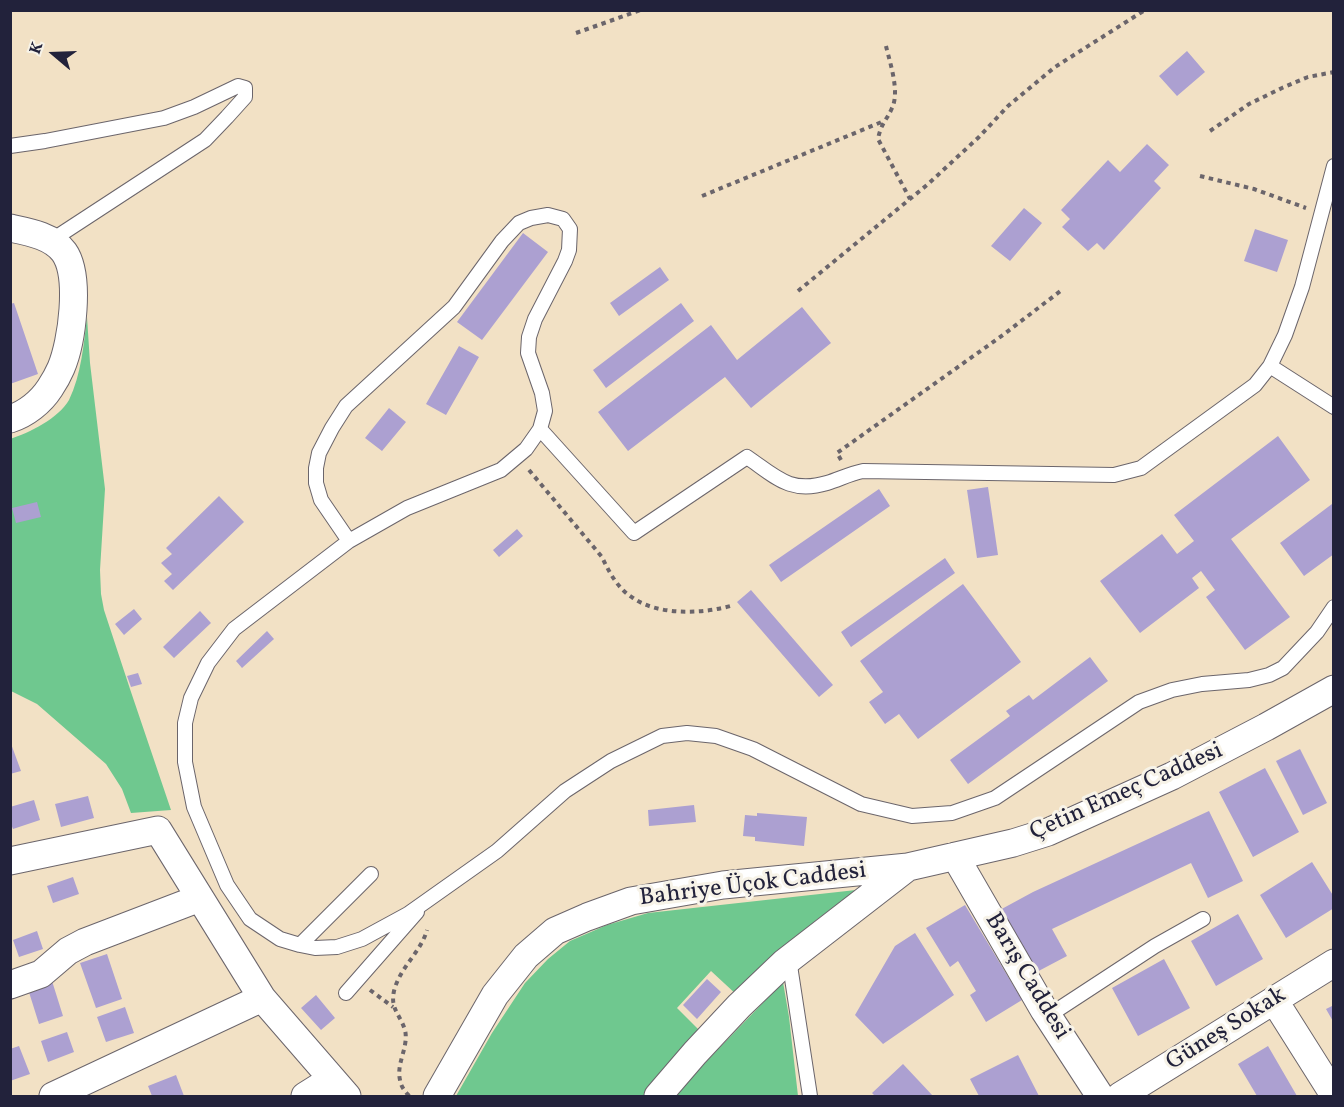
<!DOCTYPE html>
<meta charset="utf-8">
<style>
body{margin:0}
#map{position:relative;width:1344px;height:1107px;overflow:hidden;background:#f2e1c5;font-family:Vollkorn,serif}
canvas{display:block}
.frame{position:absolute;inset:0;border:12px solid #22223b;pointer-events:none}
.north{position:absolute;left:24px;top:24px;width:60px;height:60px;-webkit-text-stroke:4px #f7f3e8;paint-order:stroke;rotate:289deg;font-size:16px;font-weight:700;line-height:24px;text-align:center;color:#22223b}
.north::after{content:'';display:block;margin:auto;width:21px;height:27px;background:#22223b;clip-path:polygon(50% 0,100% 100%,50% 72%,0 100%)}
</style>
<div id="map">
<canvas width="1344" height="1107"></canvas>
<div class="frame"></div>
<div class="north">K</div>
</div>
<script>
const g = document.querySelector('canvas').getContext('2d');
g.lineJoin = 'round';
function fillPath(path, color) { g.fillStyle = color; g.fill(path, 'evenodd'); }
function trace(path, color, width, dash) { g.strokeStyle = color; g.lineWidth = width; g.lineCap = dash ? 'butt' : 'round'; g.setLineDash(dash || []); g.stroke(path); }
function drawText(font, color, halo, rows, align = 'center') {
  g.font = font + ' Vollkorn,serif'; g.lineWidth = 6; g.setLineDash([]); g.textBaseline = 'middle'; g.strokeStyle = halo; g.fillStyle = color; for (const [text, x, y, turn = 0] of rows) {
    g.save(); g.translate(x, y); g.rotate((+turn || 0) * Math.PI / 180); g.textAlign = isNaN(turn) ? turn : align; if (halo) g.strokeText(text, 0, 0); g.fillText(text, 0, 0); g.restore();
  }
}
const green = new Path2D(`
 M87,317l3,46 15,126 -5,81 1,24 3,16 26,79 41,121 -40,3 -9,-24 -16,-25 -69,-60 -26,-13 -1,-252c19,-6 49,-21 59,-39 12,-24 15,-57 18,-83z
 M856,890l-41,31 -77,75 -27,-25 -34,37 23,23 -53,65h-191l36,-63 33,-50 23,-24 22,-18 37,-16 41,-12z
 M783,982l6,35 9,79h-125z`);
const building = new Path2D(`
 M1187,51l18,21 -28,24 -18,-20z
 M1147,144l22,21 -15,16 7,7 -57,62 -7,-7 -9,8 -26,-24 8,-8 -9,-9 47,-50 12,12z
 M1024,208l18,15 -32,38 -19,-15z
 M1255,229l33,11 -11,32 -33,-11z
 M523,233l25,19 -66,88 -25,-18z
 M660,267l9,13 -50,36 -9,-13z
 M14,303l24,71 -28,10v-80z
 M681,303l13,18 -88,67 -13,-18z
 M802,307l29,36 -80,65 -26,-31 -97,74 -30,-39 113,-87 26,35z
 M459,346l20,11 -33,58 -20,-11z
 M389,408l17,14 -24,29 -17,-13z
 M1278,436l32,44 -79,59 59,78 -45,33 -39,-53 9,-7 -14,-19 -9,7 7,10 -59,45 -40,-52 62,-47 15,20 17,-13 -20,-26z
 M988,487l10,68 -21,3 -10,-68z
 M879,489l11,17 -109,76 -12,-17z
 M219,496l25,26 -71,68 -9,-9 8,-7 -11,-11 11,-9 -6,-6z
 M37,502l4,15 -25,6 -4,-15z
 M1332,504l2,2v48l-30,22 -24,-33z
 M517,529l6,7 -24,21 -6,-7z
 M945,558l10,15 -104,74 -10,-15z
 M963,584l58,78 -103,77 -19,-25 -14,10 -16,-22 14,-10 -23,-31z
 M751,590l82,95 -14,12 -82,-95z
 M134,609l8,10 -18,16 -9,-11z
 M200,611l11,12 -37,35 -11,-11z
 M267,631l7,8 -32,29 -6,-7z
 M1090,657l18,24 -140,103 -18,-24 60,-44 -4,-5 23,-16 4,5z
 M138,673l4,11 -11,3 -4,-11z
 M10,741l11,30 -11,3z
 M1300,749l27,54 -24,12 -27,-54z
 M1265,768l34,64 -46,25 -34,-65z
 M88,796l6,22 -33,9 -6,-23z
 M34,800l6,20 -27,9 -3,-7v-15z
 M694,805l2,17 -47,4 -1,-16z
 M1209,811l34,70 -35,17 -17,-35 -139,66 15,27 -36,19 -33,-64 35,-19z
 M757,813l50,4 -3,29 -49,-5v-4l-12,-1 2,-21 12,1z
 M1312,862l22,35v11l-48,30 -26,-43z
 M73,877l6,17 -26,9 -6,-17z
 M965,905l57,95 -36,22 -16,-27 6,-4 -18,-30 -8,6 -24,-39z
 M1238,914l25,45 -47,27 -25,-45z
 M37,931l6,18 -24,8 -6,-17z
 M915,933l39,62 -71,49 -28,-29 40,-69z
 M107,954l15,45 -26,9 -16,-45z
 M1164,959l26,49 -52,28 -26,-48z
 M707,979l14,13 -24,27 -14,-14z
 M52,981l11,35 -24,8 -11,-35z
 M316,995l19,23 -14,12 -20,-22z
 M1334,1005v18l-8,-14z
 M125,1007l9,26 -28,9 -9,-25z
 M67,1032l7,20 -26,10 -7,-21z
 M19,1046l11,28 -20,7v-32z
 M1268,1046l29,50h-40l-19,-32z
 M1018,1055l21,41h-60l-9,-17z
 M903,1064l30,32h-58l-3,-3z
 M176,1075l8,21h-32l-4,-10z`);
const path = new Path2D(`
 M576,33l65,-23
 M886,46c4,17 14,46 6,62 -5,12 -11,15 -14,31l32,60
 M1210,131l39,-27 33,-16 26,-11 26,-5
 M1200,176l54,13 52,19
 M702,196l182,-75
 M798,291l129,-106 52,-48 29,-31 47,-39 90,-57
 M841,460l-4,-7 166,-118 60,-46
 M529,470l73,87c7,15 16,32 31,41 26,18 71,16 101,7
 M370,990l23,17
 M409,1096c-4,-5 -8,-9 -9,-16 -4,-17 9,-33 5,-50 -5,-16 -15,-21 -11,-39 6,-24 27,-39 33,-61`);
const lane = new Path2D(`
 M10,146l35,-5 119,-23 30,-11 44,-21 7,2v9l-18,20 -22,23 -153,100
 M1270,366l64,41
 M540,429l94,104 113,-76c29,20 43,37 80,26 13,-4 22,-9 36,-12l251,4 27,-7 114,-83 15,-19 15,-31 17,-48 32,-121
 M349,541l-28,-41 -5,-17v-15l3,-15 13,-25 14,-22 108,-99 48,-66 17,-18 12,-5 17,-3 15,4 7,10 -1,21 -4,11 -30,58 -6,18 -1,16 14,40 3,18 -5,18 -14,20 -25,21 -94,38 -58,33 -115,88 -26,34 -17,35 -6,25v39l9,45 33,78 23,34 30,20 20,6 15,3 22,-1 25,-8 46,-25 89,-63 68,-60 46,-30 51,-25 25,-3 29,3 37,13 108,55 51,12 40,-3 43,-15 144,-96 33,-12 30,-6 47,-4 20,-5 14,-7 34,-36 17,-25
 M300,945l71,-71
 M789,959l21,137
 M346,993l71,-81
 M1048,1016l107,-70 48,-27`);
const street = new Path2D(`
 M10,228c19,4 42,8 54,24 17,24 8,90 -3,116 -3,7 -7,14 -11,20 -9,14 -24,26 -40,31
 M955,856l89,154 56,86
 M10,861l148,-31 104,168 85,98
 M10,985l31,-11 27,-23 17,-9 115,-44
 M1274,1000l60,95
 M53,1096l209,-98
 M305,1096l27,-17
 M437,1096l58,-101 31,-39 29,-25 32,-14 44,-16 92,-16 185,-18 105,-24 35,-11 124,-56 94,-49 68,-38
 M658,1096l37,-43 44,-47 45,-43 124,-96
 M1120,1096l214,-133`);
const streetNames = [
 ["Çetin Emeç Caddesi",1127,793,-24],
 ["Bahriye Üçok Caddesi",753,886,-7],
 ["Barış Caddesi",1026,977,59],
 ["Güneş Sokak",1227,1030,-32]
];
fillPath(green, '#6fc88f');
fillPath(building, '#aca0d1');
trace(lane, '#6b656b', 16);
trace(street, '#6b656b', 29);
trace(path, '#6b656b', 4, [4.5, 4.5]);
trace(lane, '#fff', 14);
trace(street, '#fff', 27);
drawText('24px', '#22223b', '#f7f3e8', streetNames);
</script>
